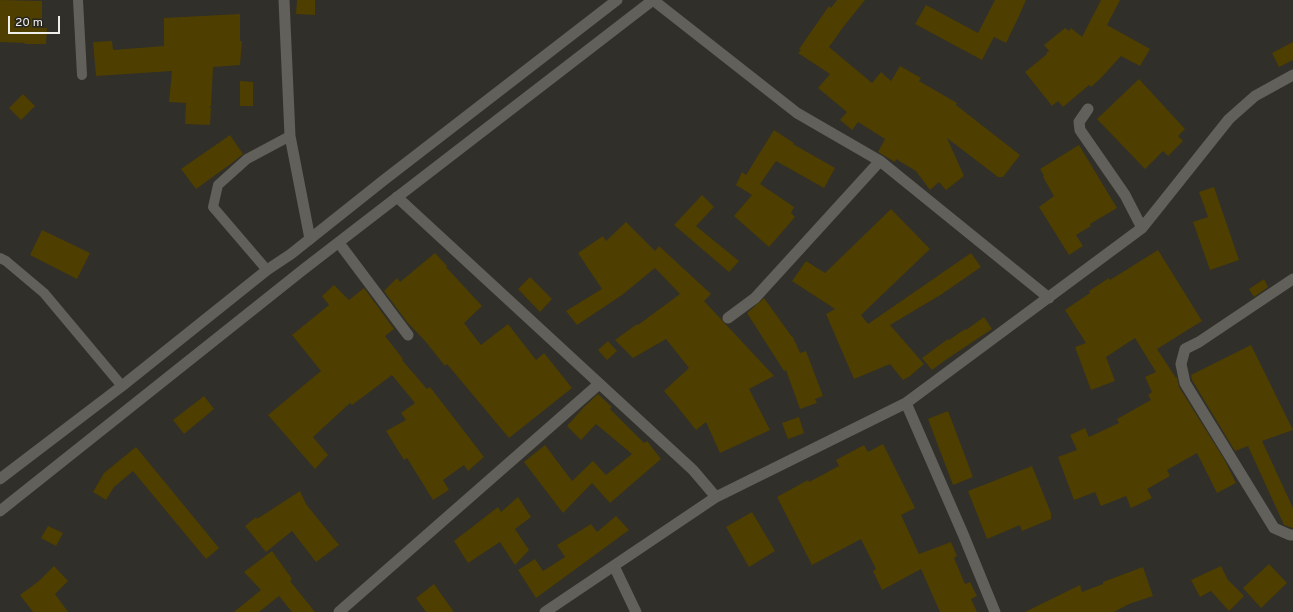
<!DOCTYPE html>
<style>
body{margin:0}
#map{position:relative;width:1293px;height:612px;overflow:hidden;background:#302f29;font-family:Overpass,sans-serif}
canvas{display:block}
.scale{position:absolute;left:8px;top:16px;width:52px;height:18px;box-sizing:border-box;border:2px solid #efeeeb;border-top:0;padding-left:5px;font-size:12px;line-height:14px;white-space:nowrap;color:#efeeeb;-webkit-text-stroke:3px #26251f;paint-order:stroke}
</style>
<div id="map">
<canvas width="1293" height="612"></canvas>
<div class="scale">20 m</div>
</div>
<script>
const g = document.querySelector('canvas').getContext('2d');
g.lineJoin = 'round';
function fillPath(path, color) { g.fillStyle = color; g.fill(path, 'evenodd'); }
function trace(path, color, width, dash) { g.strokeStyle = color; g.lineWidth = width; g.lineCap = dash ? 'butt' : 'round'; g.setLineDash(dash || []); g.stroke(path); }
const building = new Path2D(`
 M0,0l42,1v27h5l-1,16h-21v-1l-25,-1z
 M297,0h18v15l-19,-1z
 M837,0h28l-21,26 -15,21 43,36 9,-11 10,9 9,-15 21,12 -2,3 38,22 -1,2 64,50 -17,22h-5l-51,-39 17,38 -18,14 -7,-8 -9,8 -14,-19 -20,-12 -1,3 -17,-10 7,-13 -27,-17 -6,8 -12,-10 7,-8 -29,-24 12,-14 -32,-21 3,-3 -2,-1 30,-43 2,2z
 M995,0h31l-7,16 -13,27 -12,-6 -12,23 -67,-36 11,-19 52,28z
 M1101,0h19l-13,25 43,24 -10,17 -19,-10 -21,23 -9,8 -2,-2 -26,22 -5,-6 -6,5 -27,-34 22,-18 -1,-1 3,-2 -5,-6 21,-17 4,3 2,-3 11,9z
 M240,14v27h2l-2,24 -27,2 -2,39h-2l2,2 -1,17 -25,-1 1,-21 -17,-1 3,-31 -76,5 -3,-34 19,-1 1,9 51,-4v-28z
 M1293,42v18l-14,7 -7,-14z
 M1139,79l46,50 -7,7 5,5 -15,15 -5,-5 -18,18 -48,-50z
 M240,81l13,1v24h-13z
 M23,94l12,12 -14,14 -12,-12z
 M774,130l20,13 -1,1 42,24 -11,20 -48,-27 -16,23 34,23 -3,6 4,4 -26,30 -35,-31 18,-21 -16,-10 6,-13 4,3z
 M230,135l13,19 -11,9 -36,26 -15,-20z
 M1079,145l38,63 -27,16 1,2 -15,9 7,11 -14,9 -30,-48 15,-11 -11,-19 1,-1 -4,-7z
 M1214,187l25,73 -29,10 -17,-48 15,-5 -9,-25z
 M702,195l12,12 -18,19 43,35 -10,11 -55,-47z
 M891,209l39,40 -69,66 7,9 103,-71 10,14 -39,27 -52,31 34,39 -14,12 -7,4 -13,-16 -36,15 -28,-65 9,-5 -43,-28 14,-20 19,12z
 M626,222l29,29 4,-5 52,48 -7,7 70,75 -25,13 21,41 -50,23 -14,-31 -10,8 -20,-25 -12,-14 25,-23 -23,-29 -33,19 -18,-18 22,-16 1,1 42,-31 -25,-26 -33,27 -45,30 -11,-14 36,-22 -24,-36 25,-17 3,5z
 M42,230l48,23 -13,26 -47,-24z
 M1158,250l44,71 -45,28 19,29 1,-1 2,10 45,72 12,24 -19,10 -20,-40 -30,17 3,6 -23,13 5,9 -21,10 -5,-12 -25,10 -6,-14 -21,8 -16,-43 19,-7 -7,-15 15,-7 4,9 30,-14 -2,-4 34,-19 -3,-5 4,-3 -7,-15 11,-5 -21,-34 -29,19 9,24 -24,9 -16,-43 11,-4 -21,-33 25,-17 -1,-2 20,-13 1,2z
 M435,253l12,13 -1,1 36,39 -18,17 17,22 27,-21 28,36 8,-7 28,35 -63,50 -62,-74 -2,2 -19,-24 -19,-20 -23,-31 13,-13 3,4z
 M530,277l22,22 -12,13 -22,-23z
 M1264,279l4,8 -14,10 -5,-8z
 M334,285l15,15 15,-12 30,41 -9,7 18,23 -1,1 25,29 3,-2 54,70 -16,14 -4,-6 -21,15 6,10 -16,10 -26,-42 -3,2 -18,-29 20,-11 -5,-7 14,-10 -23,-28 -40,30 -2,-2 -37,34 15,18 -13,14 -47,-54 53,-44 -29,-36 37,-30 -7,-9z
 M764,298l28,39h1l7,16 6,-2 17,45 -8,3 2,4 -17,6 -14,-39 -2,1 -37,-58z
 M984,317l8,12 -45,30 -15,11 -10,-12 26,-19 1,1 16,-11 1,1z
 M608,341l9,10 -10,9 -9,-10z
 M1251,345l42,85 -31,11 31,67v20l-9,-3 -36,-79 -13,5 -43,-71 -1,-5z
 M598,394l14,13 -2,2 34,34 3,-2 14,18 -51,44 -18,-20 -29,30 -39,-51 21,-17 27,36 21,-20 13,14 26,-21 -36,-30 -15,16 -14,-14 17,-19z
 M204,396l10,13 -30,25 -11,-14z
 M948,411l25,66 -20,8 -25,-66z
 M799,417l5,16 -16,6 -6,-16z
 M883,444l32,64 -14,7 18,39 32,-12 6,14 -3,2 11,26 5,-2 7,14 -6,3 6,13h-37l-19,-43 -39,21 -9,-19 3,-2 -15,-30 -49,26 -35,-68 31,-17 1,2 30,-16 -3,-6 28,-15 4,7z
 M136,447l83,101 -13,11 -73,-88 -19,16 -8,13 -13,-8 11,-19z
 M1032,466l19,47v6l-29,12 -2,-6 -33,14 -19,-48z
 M300,491l6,13 33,41 -23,17 -24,-31 -26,21 -21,-26 11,-9 1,2z
 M518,497l13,20 -16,12 14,21 -14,15 -15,-23 -32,21 -14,-22 44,-34 3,5z
 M752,512l23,39 -26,16 -23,-40z
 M616,516l13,14 -93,68 -18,-28 17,-11 8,12 22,-14 -8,-12 34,-21 6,8z
 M48,526l15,7 -7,13 -15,-8z
 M272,551l20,28 -2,2 25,31h-23l-13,-16 -20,16h-25l27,-22 -17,-18z
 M1269,564l18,19 -26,25 -18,-20z
 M54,566l14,15 -13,13 13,18h-35l-13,-17 19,-14z
 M1221,566l7,14 16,16 -15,15 -18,-20 -11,6 -9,-17z
 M1143,567l10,29 -24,8 -15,8h-89l55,-27 2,7 21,-8v-2z
 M434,584l20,28h-28l-10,-14z`);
const service = new Path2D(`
 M78,0l4,75
 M0,258l6,3 38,32 78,93
 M267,270l-54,-63 5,-22 29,-26 43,-23`);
const minor = new Path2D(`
 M284,0l6,136 20,103
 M653,0l144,113 83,48 169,137
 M1088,109l-9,13 1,8 45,65 17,33
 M397,197l296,273 23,27
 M339,243l69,92
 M1293,279l-94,63 -14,7 -4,15 4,19 89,145 16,7h3
 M728,318l27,-20 125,-137
 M906,403l57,131 32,78
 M614,566l22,46
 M339,612l260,-228
 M545,612l171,-115 190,-94 236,-175 87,-109 26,-23 38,-21`);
const tertiary = new Path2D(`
 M0,479l122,-93 145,-116 24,-16 93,-74 233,-180
 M0,511l304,-242 349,-269`);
fillPath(building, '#4e3e00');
trace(service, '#62605a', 10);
trace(minor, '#62605a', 11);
trace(tertiary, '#62605a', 11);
</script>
